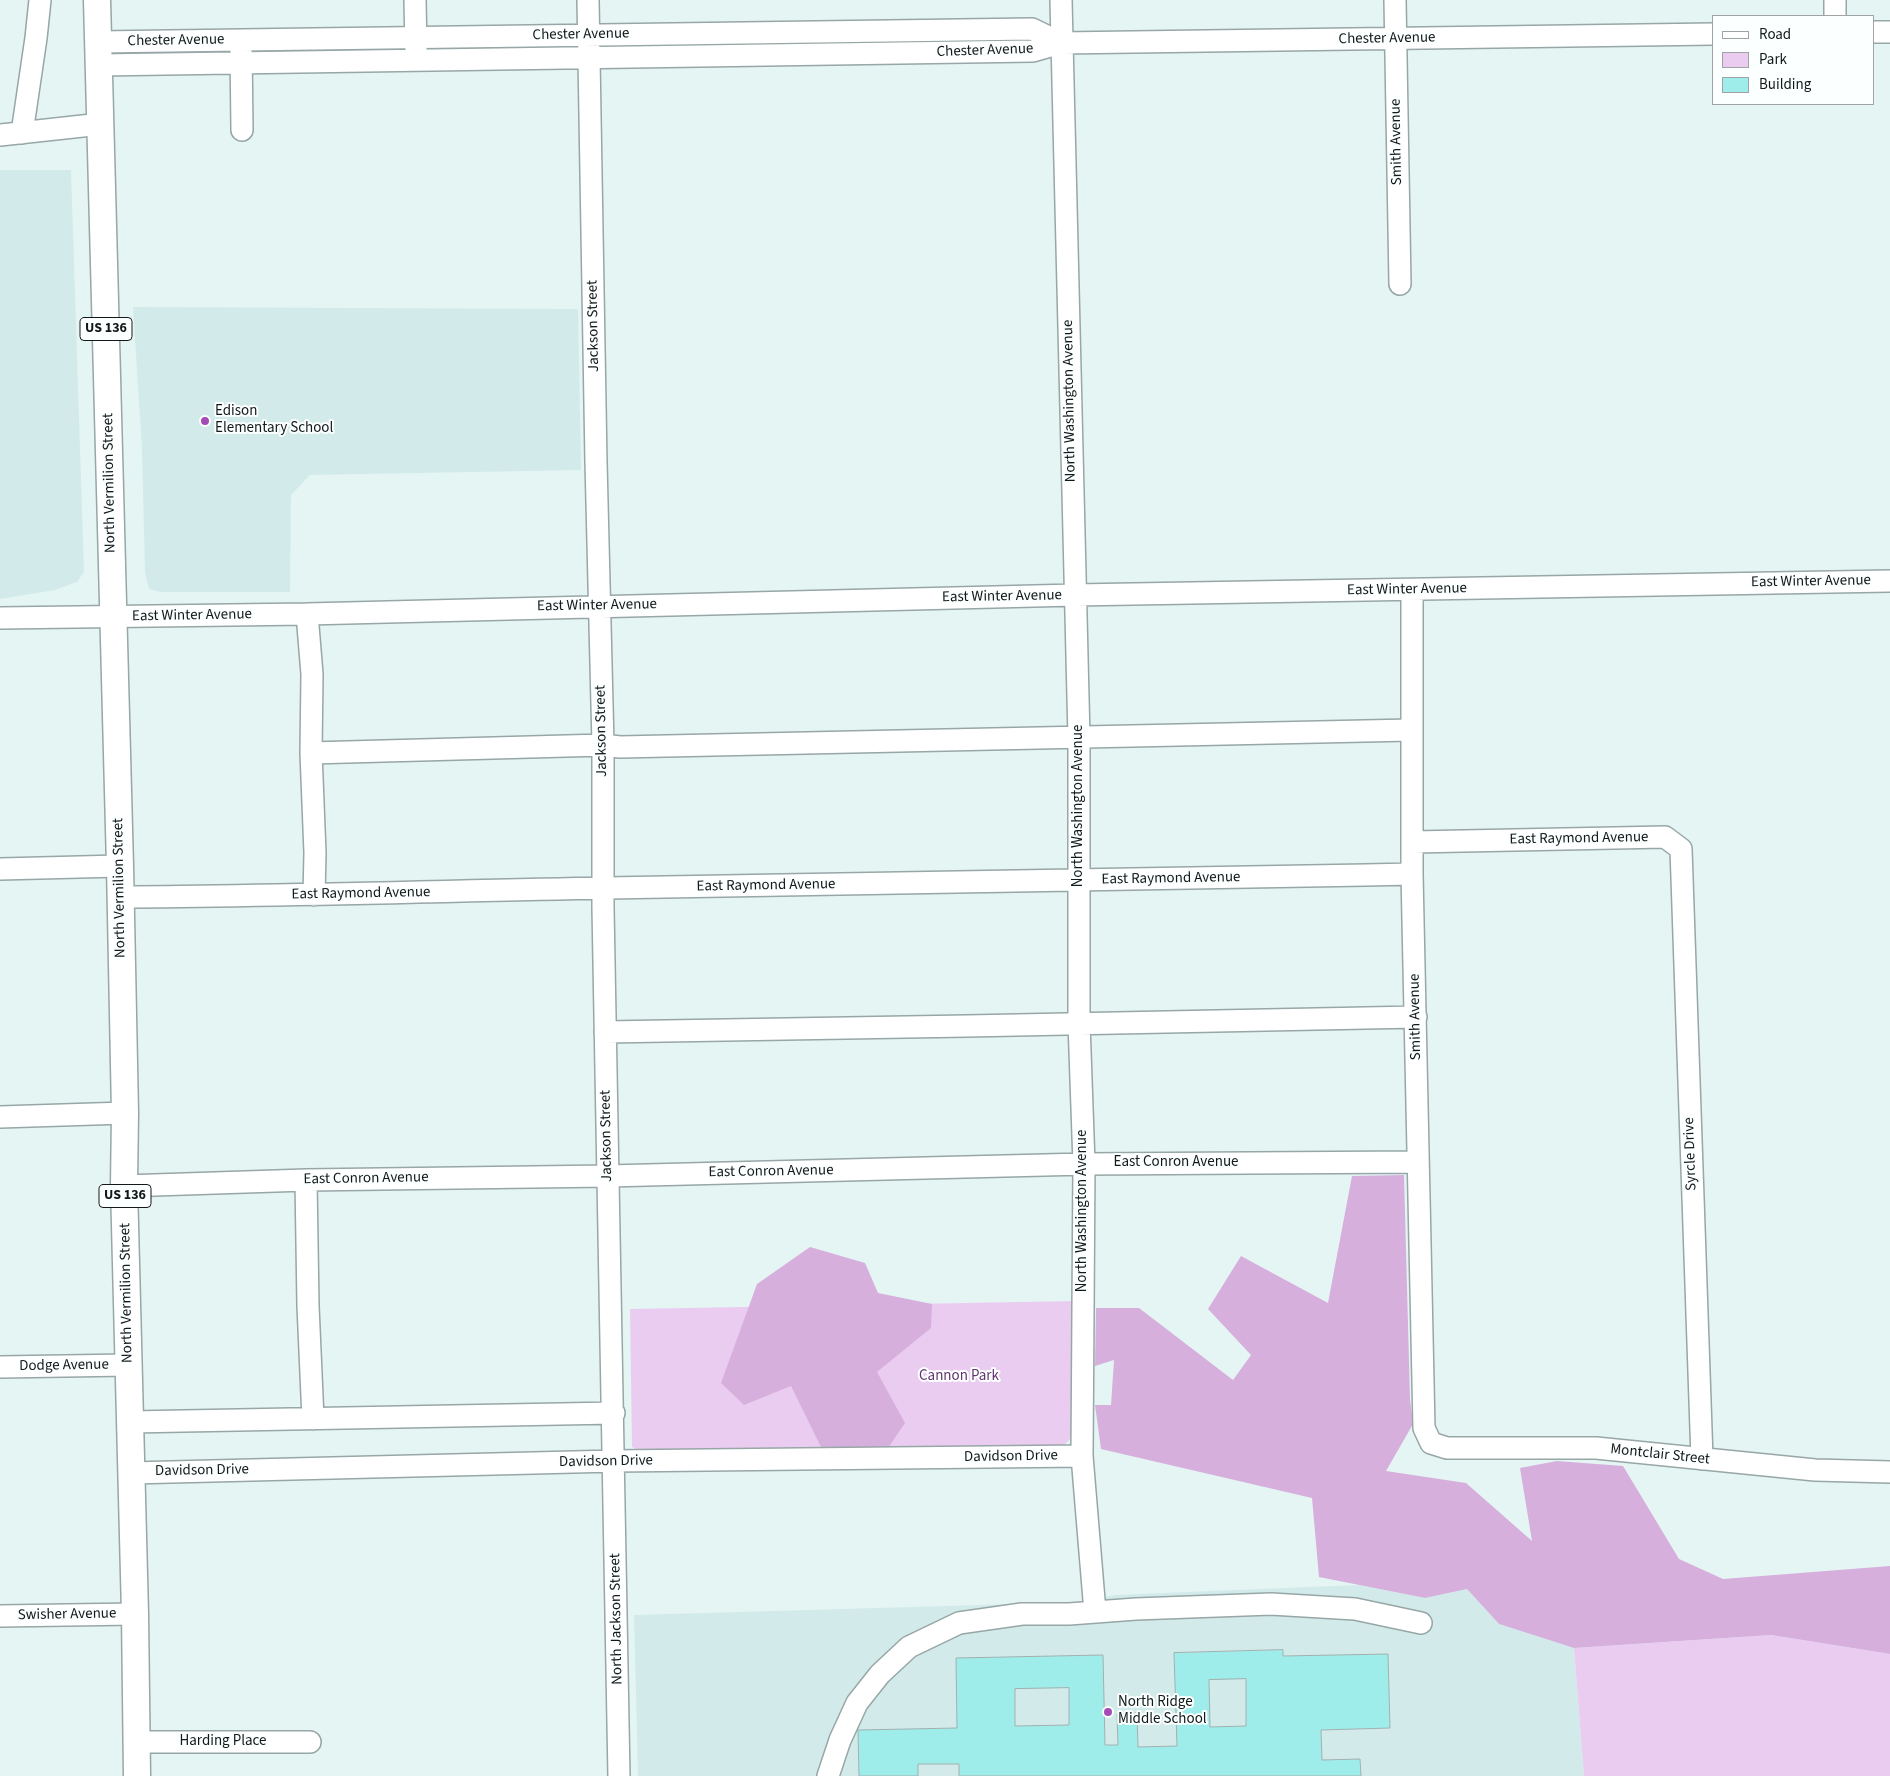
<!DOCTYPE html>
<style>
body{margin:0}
#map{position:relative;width:1890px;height:1776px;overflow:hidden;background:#e5f5f4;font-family:"Source Sans 3",sans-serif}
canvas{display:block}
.legend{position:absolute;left:1712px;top:15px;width:162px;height:90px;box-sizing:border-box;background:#fcffff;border:1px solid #9fa3a3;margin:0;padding:6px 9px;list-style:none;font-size:15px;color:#131818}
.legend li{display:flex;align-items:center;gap:10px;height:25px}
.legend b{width:25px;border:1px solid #9fa3a3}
</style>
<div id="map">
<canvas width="1890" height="1776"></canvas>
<ul class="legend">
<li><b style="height:6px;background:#fff"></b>Road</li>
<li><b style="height:14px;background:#ebccf1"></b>Park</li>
<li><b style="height:14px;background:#9fedeb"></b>Building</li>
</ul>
</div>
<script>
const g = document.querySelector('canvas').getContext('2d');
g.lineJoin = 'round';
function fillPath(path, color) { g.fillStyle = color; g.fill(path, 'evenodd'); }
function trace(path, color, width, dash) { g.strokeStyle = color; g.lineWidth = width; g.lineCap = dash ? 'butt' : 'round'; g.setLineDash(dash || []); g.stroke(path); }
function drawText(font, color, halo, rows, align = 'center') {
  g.font = font + ' "Source Sans 3",sans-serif'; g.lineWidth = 4; g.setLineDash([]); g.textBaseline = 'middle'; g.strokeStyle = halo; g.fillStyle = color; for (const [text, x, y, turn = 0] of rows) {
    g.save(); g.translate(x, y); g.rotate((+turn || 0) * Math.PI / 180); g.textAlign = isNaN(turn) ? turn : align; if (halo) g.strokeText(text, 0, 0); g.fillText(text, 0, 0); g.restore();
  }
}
const built = new Path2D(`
 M0,170h71l13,402 -7,10 -22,8 -55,9z
 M133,307l445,2 3,161 -271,5 -19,20 -1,97h-130l-11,-3 -4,-17 -3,-122z
 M1359,1585l66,13 42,-9 32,35 75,24 10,128h-946l-4,-161 451,-13 29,-7z`);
const green = new Path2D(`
 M1076,1301v132l-15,15 -416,6 -13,-7 -2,-138z
 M1771,1635l119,19v122h-306l-10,-128z`);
const forest = new Path2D(`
 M1404,1175l6,224 3,25 -27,47 80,12 66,58 -12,-73 37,-7 66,5 56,93 44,20 167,-13v88l-119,-19 -197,13 -75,-24 -32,-35 -42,9 -106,-21 -7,-79 -211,-49 -6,-44h16l3,-45 -19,6 1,-58h43l94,72 18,-25 -43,-46 33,-53 87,47 24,-127z
 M810,1247l55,16 13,30 54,11 -1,24 -54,44 28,51 -19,28h-63l-32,-65 -47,19 -23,-22 36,-99z`);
const building = new Path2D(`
 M1283,1650v6l105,-2 2,74 -69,2 1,30 38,-1 1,17h-402v-12h-41v12h-59l-1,-46 99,-2 -1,-70 147,-3 2,90h13l-1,-31 20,-1 1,34 39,-1 -3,-93zM1246,1679v47l-36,1 -1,-47zM1069,1688v37l-54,1v-37z`);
const minor = new Path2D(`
 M415,0l1,50
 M588,0l8,462 7,283v163l16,868
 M1061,0l18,738v285l5,141 -2,292 13,156
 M1395,0l5,284
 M1835,0v16
 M1874,32h16
 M98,42l934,-13 29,14
 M241,48l1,82
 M99,65l934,-14 28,-8 653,-9
 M22,133l14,-95 4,-38
 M0,135l101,-11
 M1412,590v284l12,554 7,15 16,5h149l219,22 75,2
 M307,614l5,60 -1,79 4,100 -1,42
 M0,618l307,-4 768,-19 815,-14
 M311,753l292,-8 17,2 791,-17
 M1413,842l252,-5 16,12 21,610
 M0,869l120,-3
 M120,897c163,-1 325,-6 487,-9 269,-5 537,-8 805,-14
 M605,1032l362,-6 449,-9
 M0,1117l125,-4
 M306,1180l2,126 5,113
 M124,1186l182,-6 302,-4 476,-12 334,-2
 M0,1367l129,-2
 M130,1422l484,-9
 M131,1473l483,-12 468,-5
 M0,1616l135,-2
 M136,1742h174
 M828,1776l12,-36 17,-37 23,-29 29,-27 50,-24 63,-9h47l67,-5 135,-5 84,5 66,14`);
const major = new Path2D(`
 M97,0l23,866 5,247 -1,73 11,428 2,162`);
const markers = [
 [205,421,5,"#a54bb6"],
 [1108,1712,5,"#a54bb6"]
];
const shields = [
 [106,329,52],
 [125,1196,52]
];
const shieldNames = [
 ["US 136",106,329],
 ["US 136",125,1196]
];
const streetNames = [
 ["Chester Avenue",581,35,-1],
 ["Chester Avenue",1387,39,-1],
 ["Chester Avenue",176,41,-1],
 ["Chester Avenue",985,51,-2],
 ["Smith Avenue",1397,142,-91],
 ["Jackson Street",594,326,-91],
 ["North Washington Avenue",1070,401,-91],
 ["North Vermilion Street",110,483,-91],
 ["East Winter Avenue",1811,582,-1],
 ["East Winter Avenue",1407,590,-1],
 ["East Winter Avenue",1002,597,-1],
 ["East Winter Avenue",597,606,-1],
 ["East Winter Avenue",192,616,-1],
 ["Jackson Street",602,731,-91],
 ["North Washington Avenue",1079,806,-90],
 ["East Raymond Avenue",1579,839,-1],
 ["East Raymond Avenue",1171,879,-1],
 ["East Raymond Avenue",766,886,-1],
 ["North Vermilion Street",120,888,-91],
 ["East Raymond Avenue",361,894,-1],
 ["Smith Avenue",1416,1017,-91],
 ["Jackson Street",607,1136,-91],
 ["Syrcle Drive",1691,1154,-92],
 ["East Conron Avenue",1176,1163],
 ["East Conron Avenue",771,1172,-1],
 ["East Conron Avenue",366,1179,-1],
 ["North Washington Avenue",1083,1211,-90],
 ["North Vermilion Street",127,1293,-91],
 ["Dodge Avenue",64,1366,-1],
 ["Montclair Street",1660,1455,6],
 ["Davidson Drive",1011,1457,-1],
 ["Davidson Drive",606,1462,-1],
 ["Davidson Drive",202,1471,-1],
 ["Swisher Avenue",67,1615,-1],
 ["North Jackson Street",617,1619,-91],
 ["Harding Place",223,1742]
];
const poiNames = [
 ["Edison",215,412],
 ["Elementary School",215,429],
 ["North Ridge",1118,1703],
 ["Middle School",1118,1720]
];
const parkNames = [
 ["Cannon Park",959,1377]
];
fillPath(built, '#d2ebea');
fillPath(green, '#ebccf1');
fillPath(forest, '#d6afdd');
fillPath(building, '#9fedeb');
trace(building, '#a2b1b0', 1);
trace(minor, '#97a6a6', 24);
trace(major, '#97a6a6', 29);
trace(minor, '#fff', 21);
trace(major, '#fff', 26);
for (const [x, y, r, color] of markers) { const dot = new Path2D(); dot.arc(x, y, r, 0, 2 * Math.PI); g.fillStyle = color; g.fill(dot); trace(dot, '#fcffff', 2); }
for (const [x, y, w] of shields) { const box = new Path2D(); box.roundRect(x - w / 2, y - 11.5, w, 23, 4); g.fillStyle = '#fcffff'; g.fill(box); trace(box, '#131818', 1); }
drawText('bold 14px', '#131818', null, shieldNames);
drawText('15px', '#131818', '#fcffff', streetNames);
drawText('15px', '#131818', '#fcffff', poiNames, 'left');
drawText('15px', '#64346d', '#fcffff', parkNames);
</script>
